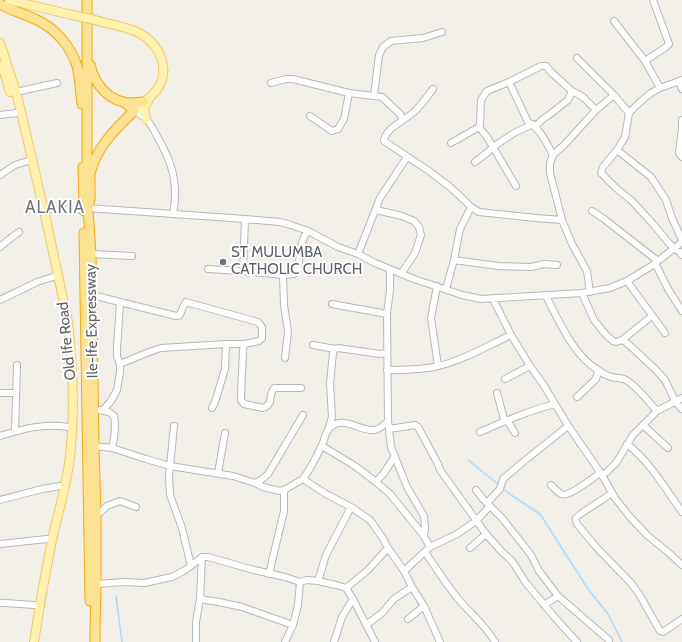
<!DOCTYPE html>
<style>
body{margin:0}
canvas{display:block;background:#f1efe8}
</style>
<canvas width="682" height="642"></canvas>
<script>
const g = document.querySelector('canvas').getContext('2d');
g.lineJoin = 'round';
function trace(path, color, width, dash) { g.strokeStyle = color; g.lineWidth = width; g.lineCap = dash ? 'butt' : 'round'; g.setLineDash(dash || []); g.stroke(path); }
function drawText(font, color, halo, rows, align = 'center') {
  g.font = font + ' Cabin,sans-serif'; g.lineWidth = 4; g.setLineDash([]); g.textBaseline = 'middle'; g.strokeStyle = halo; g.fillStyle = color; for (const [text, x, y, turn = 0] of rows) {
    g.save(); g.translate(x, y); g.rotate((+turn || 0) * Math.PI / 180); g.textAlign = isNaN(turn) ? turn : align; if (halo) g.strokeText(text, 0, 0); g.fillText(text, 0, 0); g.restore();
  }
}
const stream = new Path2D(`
 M468,460l31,25
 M502,488l9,7 29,19 48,75 20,25 14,28
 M116,596l6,46`);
const minor = new Path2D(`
 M614,21l31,40 15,27
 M577,58l37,37 15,18
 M645,61l21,-14 3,-3 -16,-44
 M682,80l-22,8 -9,5 -11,9 -11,11 -4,24 -8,13 -14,17 -2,6 15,15 16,13 21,23 20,24 7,4 2,3
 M679,81l3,8
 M509,82l19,40c12,6 19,22 25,33l-3,8v10l12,47 10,24 11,20 4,7 3,21
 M271,83l15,-4h7l56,14 25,3 8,1 18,17 3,6
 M433,89c-6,8 -11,15 -18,22 -9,9 -30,17 -31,30l45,30 21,16 13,12 8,8 8,5 57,6 26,2
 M16,92l41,-9
 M374,96l5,-41 4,-8 8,-6 32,-3 19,-6
 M134,111c4,2 8,4 11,7 5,4 9,12 12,18 15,26 22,48 16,78
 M0,115l16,-2
 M310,116l22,15 6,-2 6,-10 5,-26
 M682,120v7
 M479,127l8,10 29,49
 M535,127l8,-8 6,-4 19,-15 4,-9
 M682,128l-3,25 3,4
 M451,143l28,-16 1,-4 1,-23 6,-9 22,-9 32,-16h5l6,7 20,18 11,6 13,13
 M617,150l34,27 15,23 6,18 10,22
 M553,155l12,-11 31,-34 18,-15
 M475,162l13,-10 5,-5 21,-14 19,-9
 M0,175l15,-10 13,-4
 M88,208l157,11 35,3 11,3 17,6 30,16 20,7 17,9 39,16 48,16 19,4 101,-6 28,-5 17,-7 26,-16 29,-23
 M44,209l30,1 10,-2
 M376,210l26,6 12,5 5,6 2,8 -6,18 -14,21
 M592,211l12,8 54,42
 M0,247l12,-10 7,-5
 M91,254l41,2
 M358,254l22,-56 27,-41
 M454,260l44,6 33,1 13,-3 13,1
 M655,263l13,26 14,22
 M208,269l35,2 40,4 11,-1 4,-5 3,-23 3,-9 4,-6
 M390,270v20l-3,24 1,107 3,26 16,40 17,29 1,12 -1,8
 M243,271l2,-52
 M283,275l1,30 4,27 -3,26
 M627,281l38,52
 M437,286l-6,32 7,48
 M446,289l8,-29 6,-31 11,-22
 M582,293l12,27 12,15 7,6 3,1 6,-2 5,3 28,26 10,11 10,21 7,8
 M92,295l84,21 4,-1 3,-8 3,-5 72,20 4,5v11l-3,3 -15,3h-18l-65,4 -12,4 -29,12
 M546,296c13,25 27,59 52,74 4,3 9,6 14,7 4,1 8,1 12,2 10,4 25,23 33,32
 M493,299l18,36 19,31 13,18 24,40 35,51 13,23 15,19 18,19 21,17 13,12
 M0,300l37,-18 16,-5
 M332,304l55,10
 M622,340l30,-24
 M244,344l-1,7 -2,44v5l3,4 19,4 4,-2 3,-4 1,-8 3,-6h27
 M313,345l22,4 3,-1 42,6 7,-1
 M387,370c16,0 31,0 47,-3 26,-5 53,-21 77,-32
 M505,379l25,-13
 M0,393h16
 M497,393l7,26 3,1 8,13
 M577,397l19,-18 2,-8
 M212,408l3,-6 10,-33 1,-25
 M99,410l10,2 5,4c2,12 1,21 -2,32
 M103,410l8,-9 6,-11 3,-18v-8l-3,-7v-8l3,-46
 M643,425l25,23
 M174,426l-5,50 1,19 12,33 9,38
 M389,429l26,-4 3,2 20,37 2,6 46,64 16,18 10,9 14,22 31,37 20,22
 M328,430l4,-13 -2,-34 3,-30 2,-4
 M15,431l2,-66
 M480,432c25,-11 48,-21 75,-28
 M0,436c22,-7 44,-13 68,-9
 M627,444c23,18 38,44 55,68
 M94,446l18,2 34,11 24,7 63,10 22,7 8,4 17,4 4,-1 19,-11 23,15 25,13 19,13 12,17 6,11 16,23 8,16 12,19 16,36
 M322,446l33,20 21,16 14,12 34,42 6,11
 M218,473l7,-40
 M602,475l5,-3 9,-9 17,-28 24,-24 25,-13
 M303,479c7,-10 13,-21 18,-32 3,-5 4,-13 7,-17 13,-17 32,2 47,0 5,-1 9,-5 13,-9
 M376,482l8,-9 11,-17
 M255,483l6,-3 7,-6 35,-59
 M551,485c3,2 6,7 10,9 7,4 32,-16 39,-21
 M476,490l7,9 19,19 29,37 8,16 19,25 51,44
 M612,493c-5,4 -35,22 -36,25 -1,2 0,4 1,6l20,24 34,35 8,11 21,37 3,1 19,-13
 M0,500l42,-11 18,-3
 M487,503l13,-14 3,-10 20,-17 45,-36
 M96,516l11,-10 13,-5 16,6
 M0,544l47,-5
 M470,548l16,-14
 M425,552c12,17 22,34 35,49 12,14 26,25 35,41
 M404,571l26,-24 27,-13 19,-13 14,-15
 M269,574l15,-63v-21
 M318,581l8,-26 25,-48
 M96,584l29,-2 19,1 28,-6 15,-8 15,-12h6l46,13 31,7 15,5 7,-2 11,1 18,4 10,3 7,11 22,43
 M346,588l22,-18 20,-22
 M200,599l19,3 23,5 51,18
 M0,603h5l29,2
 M544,605l14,-9
 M408,619l16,-13
 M366,625l16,-12 12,-14 18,-12
 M196,642v-20l4,-23 2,-42
 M285,642l8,-17 5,-20 2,-23
 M334,642l8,-25 11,-18`);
const major = new Path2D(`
 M9,0l59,14
 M95,20c13,4 33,7 44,13 22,12 33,39 16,59 -6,7 -15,13 -21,19
 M0,43l16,49 5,20 24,103 23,107c5,45 7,90 2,134 -3,29 -12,56 -18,84 -7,34 -13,68 -18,102
 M2,65l8,27
 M146,119l-2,-11 5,-9`);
const highway = new Path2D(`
 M87,0v173l3,5v20l-2,10 3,46 3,191 2,71v68l-1,45v13
 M0,4c12,7 25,10 37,16 19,9 34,27 40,46 3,12 3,25 5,38
 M90,65c5,20 19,37 41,38 4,0 8,-1 12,-1
 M83,167l1,44
 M90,174c6,-26 25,-45 44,-63l-10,-9
 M84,233l6,368`);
const majorBridge = new Path2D(`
 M68,14l27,6`);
const markers = [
 [223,262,4,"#6b7280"]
];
const worshipNames = [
 ["ST MULUMBA",231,253],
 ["CATHOLIC CHURCH",231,270]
];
const streetNames = [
 ["Ile-Ife Expressway",92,321,-91],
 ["Old Ife Road",67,341,-96]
];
const quarterNames = [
 ["ALAKIA",55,208]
];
trace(stream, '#aadaff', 1.5);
trace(minor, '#b5b8bc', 8);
trace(major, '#f2c960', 10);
trace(highway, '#f9ab00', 11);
trace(minor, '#fff', 6);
trace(major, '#fff2af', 8);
trace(highway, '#fde293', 9);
trace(majorBridge, '#f2c960', 10, []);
trace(majorBridge, '#fff2af', 8);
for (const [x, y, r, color] of markers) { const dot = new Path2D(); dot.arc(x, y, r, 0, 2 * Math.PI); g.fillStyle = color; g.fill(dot); trace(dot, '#fff', 1.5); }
drawText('15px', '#5b616d', '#fff', worshipNames, 'left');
drawText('15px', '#5f6368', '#fff', streetNames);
g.letterSpacing = '1px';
drawText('17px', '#70757a', '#fff', quarterNames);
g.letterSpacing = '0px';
</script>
